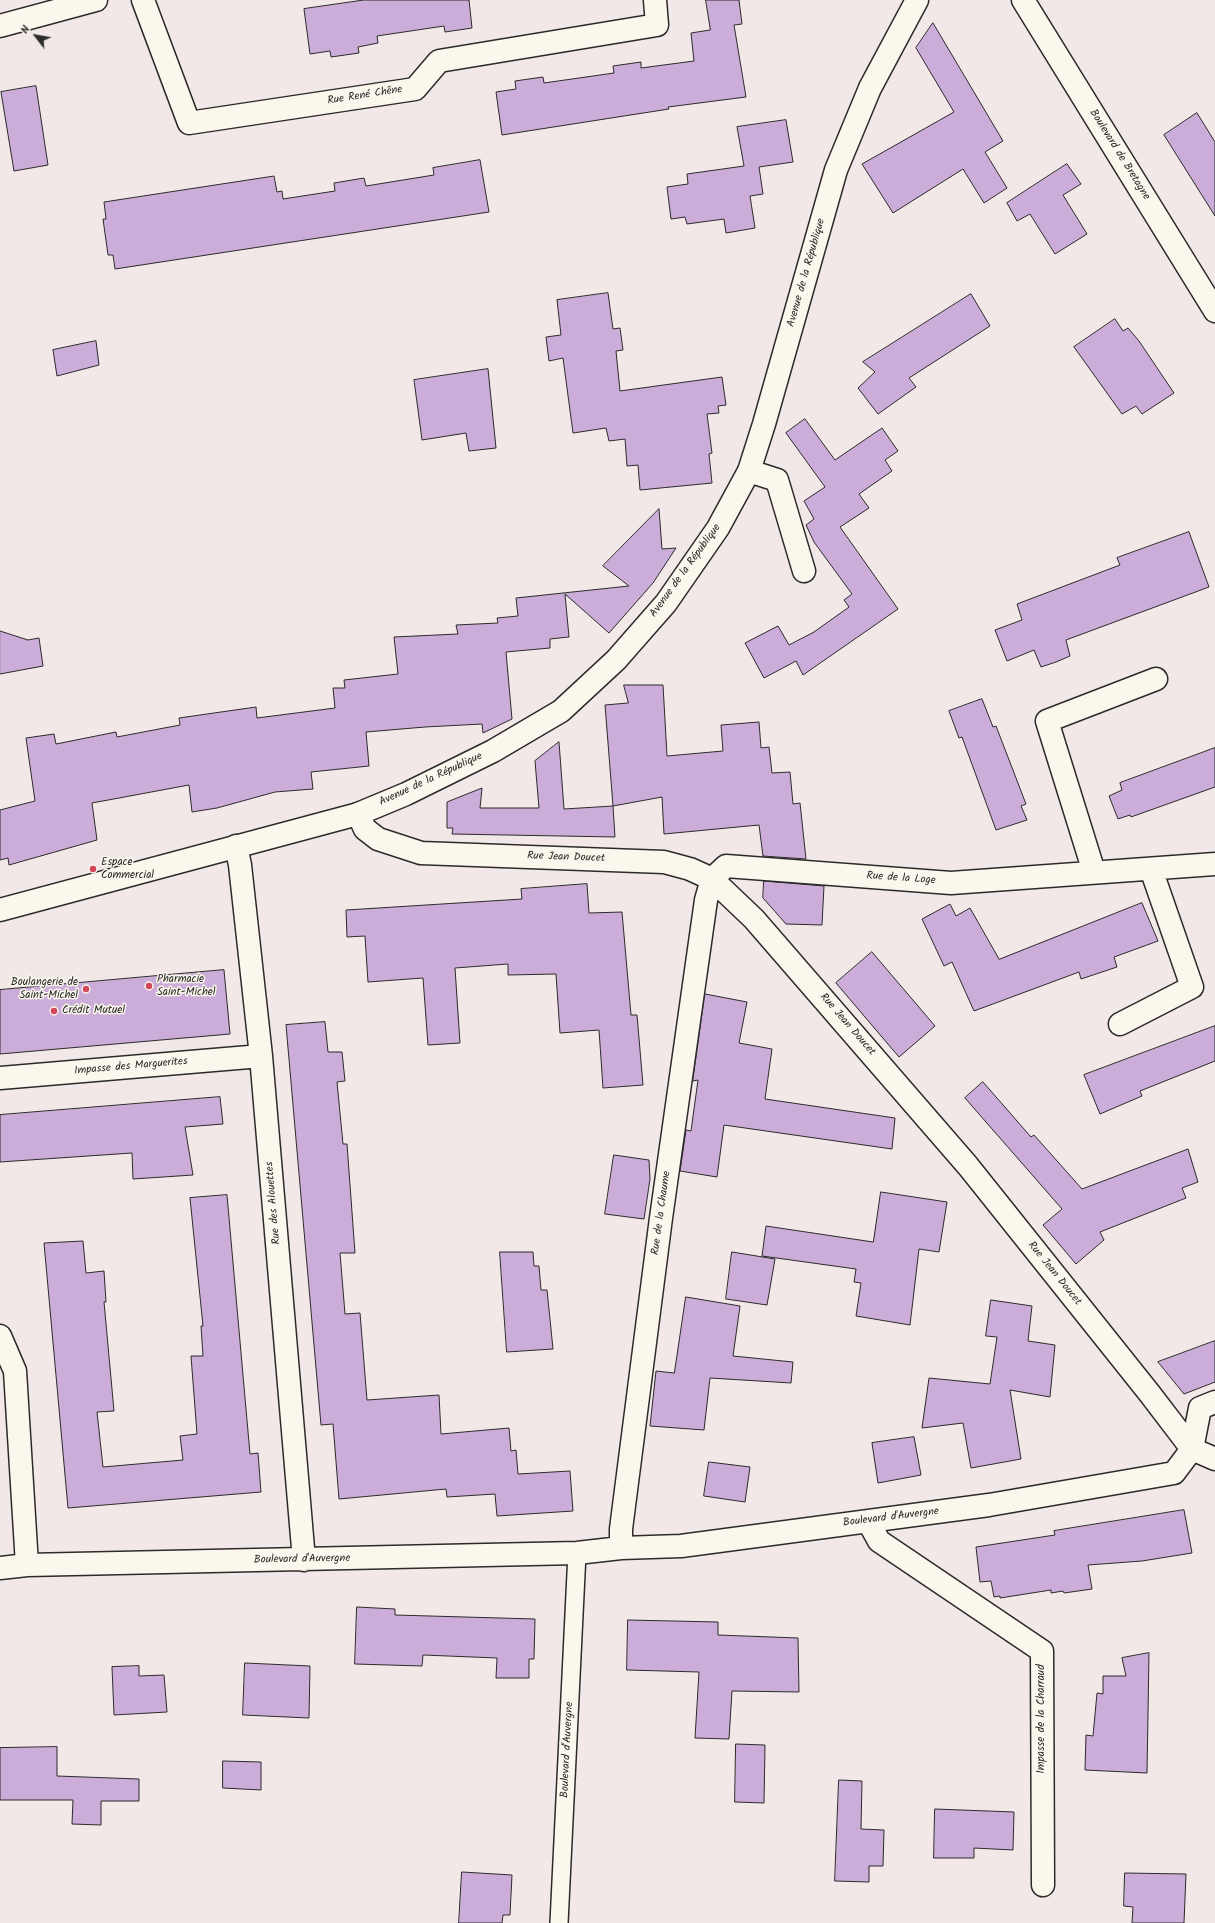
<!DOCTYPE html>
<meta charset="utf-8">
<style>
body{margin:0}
#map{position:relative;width:1215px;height:1923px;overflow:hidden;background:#f2e8e8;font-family:Kalam,sans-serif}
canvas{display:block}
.north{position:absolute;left:16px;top:16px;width:40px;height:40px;-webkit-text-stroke:3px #fbf7ec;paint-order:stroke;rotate:301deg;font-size:11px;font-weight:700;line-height:16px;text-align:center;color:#2b2b2b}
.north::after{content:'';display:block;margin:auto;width:14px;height:18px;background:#2b2b2b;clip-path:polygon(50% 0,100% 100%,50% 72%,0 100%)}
</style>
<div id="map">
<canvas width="1215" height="1923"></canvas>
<div class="north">N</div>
</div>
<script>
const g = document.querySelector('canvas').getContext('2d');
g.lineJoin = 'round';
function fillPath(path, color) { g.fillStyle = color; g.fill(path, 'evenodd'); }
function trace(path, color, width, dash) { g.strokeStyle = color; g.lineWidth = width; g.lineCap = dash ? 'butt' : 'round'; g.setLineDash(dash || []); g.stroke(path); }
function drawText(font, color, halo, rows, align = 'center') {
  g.font = font + ' Kalam,sans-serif'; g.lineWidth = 3; g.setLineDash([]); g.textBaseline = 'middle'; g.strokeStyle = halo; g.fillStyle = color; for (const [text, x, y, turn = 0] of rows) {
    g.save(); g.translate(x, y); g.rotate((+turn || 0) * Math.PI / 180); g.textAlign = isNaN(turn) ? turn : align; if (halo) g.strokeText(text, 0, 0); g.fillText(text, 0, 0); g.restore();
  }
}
const building = new Path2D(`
 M364,0h105l3,28 -27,4 -1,-6 -67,10 1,7 -20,4 1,6 -28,4 -1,-6 -20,3 -6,-45z
 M706,0h33l3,24 -8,1 12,72 -78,10 1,2 -167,26 -6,-43 20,-3 -1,-8 28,-4 1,6 70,-10 -1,-7 28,-4v6l53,-7 -3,-28 19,-3z
 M933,23l70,118 -18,11 22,36 -23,15 -21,-34 -70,44 -31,-49 92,-52 -38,-64z
 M36,86l12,79 -34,6 -13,-79z
 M1197,113l18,29v74l-51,-81z
 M786,120l7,42 -34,5 4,27 -13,2 5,32 -29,5 -2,-14 -37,5 -2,-7 -14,2 -4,-32 21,-3 -1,-10 57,-8 -7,-39z
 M480,160l9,52 -374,57 -2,-14h-5l-5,-36h3l-2,-17 170,-26 3,16 5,-1 1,8 52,-8 -1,-8 30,-5 2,8 68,-11 -1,-7z
 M1067,164l14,20 -18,11 24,39 -32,20 -25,-40 -13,7 -10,-18z
 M608,293l5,36 7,-1 3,22 -7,1 4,40 102,-14 4,28 -8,1 1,7 -12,1 5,39 -3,1 3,29 -72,7 -2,-25 -11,1 -2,-27 -16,2 -3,-13 -33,5 -10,-75 -14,3 -3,-24 15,-2 -4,-35z
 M971,294l19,32 -81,52 7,9 -38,27 -20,-26 17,-16 -12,-10z
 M1115,319l8,12 5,-3 11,13 35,52 -32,21 -6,-8 -14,8 -48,-67z
 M96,341l3,24 -42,11 -4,-26z
 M488,369l8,79 -27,3 -3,-18 -44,7 -8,-60z
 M805,419l30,41 47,-32 16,23 -13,9 7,11 -33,23 10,14 -29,19 58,82 -95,66 -7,-14 -32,17 -19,-35 33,-17 11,19 25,-13 35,-25 -5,-7 8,-6 -38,-52 -8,-17 8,-6 -10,-18 21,-14 -39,-54z
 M659,509l3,40 14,-1 -23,35 -44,50 -44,-39 4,43 -19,2v9l-44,4 6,67 -29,14 -1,-9 -57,3 -59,5 3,34 -58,6 2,17 -38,3 -58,16 -25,4 -3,-27 -97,18 5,37 -88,25 -1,-7 -8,2v-50l35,-9 -9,-63 28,-4 2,10 60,-12 1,5 63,-12 -1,-7 77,-11 1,11 78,-10 -2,-20h12l-1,-8 54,-6 -4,-37 64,-3 -2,-9 42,-2 -1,-5 21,-2 -2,-18 113,-12 -26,-20z
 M1189,532l20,55 -143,53 4,16 -14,6 -15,5 -7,-17 -27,11 -12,-31 27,-10 -5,-16 103,-39 -3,-7z
 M0,631l28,9 11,-2 4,28 -43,8z
 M624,685h39l4,71 56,-5 -2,-26 38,-3 2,26 8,-1 3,26 18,-1 3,32 7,-1 6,56 -43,-3 -4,-31 -95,9 -2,-37 -49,9 -8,-101 23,-2z
 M982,699l11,28 3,-1 30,78 -5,2 6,14 -31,10 -34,-93 -3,1 -10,-27z
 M559,742l5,67 49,-3 2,31 -163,-3 1,-6h-6v-26l35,-14 -2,20h59l-4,-47z
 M1215,748v39l-84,30 -1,-2 -12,4 -9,-23 13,-6 -2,-7z
 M764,881l60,5 -2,39 -36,-1 -23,-26z
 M587,884l2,29 33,-1 9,103h6l6,70 -40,3 -4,-58 -39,3 -4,-59 -48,1v-11l-53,4 5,75 -32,2 -5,-67 -55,4 -3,-46 -18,1 -1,-27 176,-11 -1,-10z
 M1142,903l16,38 -44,16 3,10 -36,12 -2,-7 -105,39 -22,-49 -8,4 -22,-47 28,-15 6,12 14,-8 29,51z
 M872,952l63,74 -36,31 -63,-74z
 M224,970l6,64 -230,20v-64z
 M705,994l42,8 -8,41 33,6 -7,50 130,19 -3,31 -168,-24 -7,52 -37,-6 6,-41 5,1 7,-51 -5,1z
 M325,1022l3,30h14l3,29 -8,1 6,62h4l8,109h-15l5,61 15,-1 7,87 72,-5 2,39 68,-6 2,23 5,-1 2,24 52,-3 3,40 -76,5 -2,-22 -48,3 -1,-8 -107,10 -6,-75 -12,1 -35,-400z
 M1215,1026v35l-75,30 2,5 -42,18 -16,-39z
 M983,1082l48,55 3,-2 48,54 106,-40 10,33 -16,6 4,10 -86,34 4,8 -28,24 -33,-39 19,-16 -97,-111z
 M220,1097l3,27 -38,3 8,48 -60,4 -1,-26 -132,9v-47z
 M614,1155l35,5 1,19 -6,40 -39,-5z
 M881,1192l66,10 -8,50 -20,-3 -9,76 -54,-9 5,-33 -7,-1 2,-13 -94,-13 4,-30 107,16z
 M227,1195l23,259 8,-1 3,39 -193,16 -24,-265 39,-2 3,32 18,-2 2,31h-2l10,109 -17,1 6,55 80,-7 -3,-24 17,-2 -6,-78h12l-2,-30h2l-13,-128z
 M500,1252h33l1,14h5l2,24h6l6,59 -46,3z
 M732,1252l43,7 -8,46 -41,-6z
 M686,1297l54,9 -7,50 60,6 -2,21 -81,-5 -6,52 -54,-4 6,-55 18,2z
 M991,1300l41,6 -4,35 27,4 -5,52 -40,-7 11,69 -50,9 -8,-45 -41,5 7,-50 61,6 7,-47 -11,-1z
 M1215,1341v41l-31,12 -26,-32z
 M914,1437l7,38 -43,8 -6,-40z
 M709,1462l41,5 -5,35 -41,-6z
 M1184,1510l8,43 -50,8 -54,4 4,24 -28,4 -1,-2 -12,2v-3l-51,8v-2l-6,1 -3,-16 -11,1 -4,-35 79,-12 -1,-4z
 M357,1607l38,2v6l140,4 -1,40h-5v19h-33l1,-20 -74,-3 -1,11 -67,-2z
 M628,1620l90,2v13l80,3 1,54 -67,-1 -3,48 -34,-1 4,-66 -72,-2z
 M1149,1653l-2,120 -62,-3 1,-35 7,1 4,-43 6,1v-18h23l-4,-18z
 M245,1663l65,3 -1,52 -66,-3z
 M139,1666v10l25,-1 3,37 -53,3 -2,-48z
 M736,1744l29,1 -1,58 -29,-1z
 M57,1747v29l82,3v22h-38v24l-29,-1 1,-24h-73v-52z
 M223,1761l38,1v28l-38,-2z
 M839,1780l23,1 -1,48 23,1 -1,36h-14v16l-34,-1z
 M935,1809l79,3 -1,38 -39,-2v10h-40z
 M462,1872l50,3 -2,40h-7l-1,8h-43z
 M1125,1873l61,1 -2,49h-52l1,-16 -9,-1z`);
const service = new Path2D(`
 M559,1923l18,-370`);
const minor = new Path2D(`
 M143,0l46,123 226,-34 24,-28 218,-36 -2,-25
 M1023,0l192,311
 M749,471l28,9 27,91
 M358,814l7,15 13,10 43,14 243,9 26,7 22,10 42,40 214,247 182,228 42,55 23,10
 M236,846l4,19 21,191 43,504
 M1094,872l-47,-151 109,-42
 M1120,1024l72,-37 -41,-118
 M0,1078l261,-22
 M0,1336l15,35 12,194
 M868,1521l11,20 163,110 1,234
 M621,1548v-19l40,-311 45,-318 6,-21 14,-13 225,17 264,-19
 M0,1568l27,-3 550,-12 44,-5 60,-2 308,-41 185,-32 18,-24 8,-41 15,-6`);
const tertiary = new Path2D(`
 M0,26l96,-26`);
const primary = new Path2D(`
 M0,910l358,-96 48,-20 87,-43 68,-40 55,-51 50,-57 52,-75 31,-57 15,-47 72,-254 34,-82 47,-88`);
const markers = [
 [93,869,4,"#d1495b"],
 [149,986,4,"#d1495b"],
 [86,989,4,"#d1495b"],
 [54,1011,4,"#d1495b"]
];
const streetNames = [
 ["Rue René Chêne",365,96,-9],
 ["Boulevard de Bretagne",1119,155,58],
 ["Avenue de la République",807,273,-74],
 ["Avenue de la République",686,571,-54],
 ["Avenue de la République",431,780,-25],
 ["Rue Jean Doucet",566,858,2],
 ["Rue de la Loge",901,879,4],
 ["Rue Jean Doucet",847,1025,49],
 ["Impasse des Marguerites",131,1067,-5],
 ["Rue des Alouettes",274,1203,-95],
 ["Rue de la Chaume",662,1213,-82],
 ["Rue Jean Doucet",1054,1274,51],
 ["Boulevard d'Auvergne",891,1518,-7],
 ["Boulevard d'Auvergne",302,1560,-1],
 ["Impasse de la Charraud",1042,1719,-90],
 ["Boulevard d'Auvergne",568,1750,-87]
];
const poiNames = [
 ["Espace",101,863],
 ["Commercial",101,876],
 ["Pharmacie",157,980],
 ["Saint-Michel",157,993],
 ["Boulangerie de",78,983,"right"],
 ["Saint-Michel",78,996,"right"],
 ["Crédit Mutuel",62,1011]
];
fillPath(building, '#ccacd8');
trace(building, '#2b2b2b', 1);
trace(service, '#2b2b2b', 20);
trace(minor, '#2b2b2b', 25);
trace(tertiary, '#2b2b2b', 25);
trace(primary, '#2b2b2b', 25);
trace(service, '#fbf7ec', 17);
trace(minor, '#fbf7ec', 22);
trace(tertiary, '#fbf7ec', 22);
trace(primary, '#fbf7ec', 22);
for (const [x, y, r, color] of markers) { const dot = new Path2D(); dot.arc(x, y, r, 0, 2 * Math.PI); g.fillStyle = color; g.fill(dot); trace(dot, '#fbf7ec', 1.5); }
drawText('11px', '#2b2b2b', '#fbf7ec', streetNames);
drawText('11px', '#2b2b2b', '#fbf7ec', poiNames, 'left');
</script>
